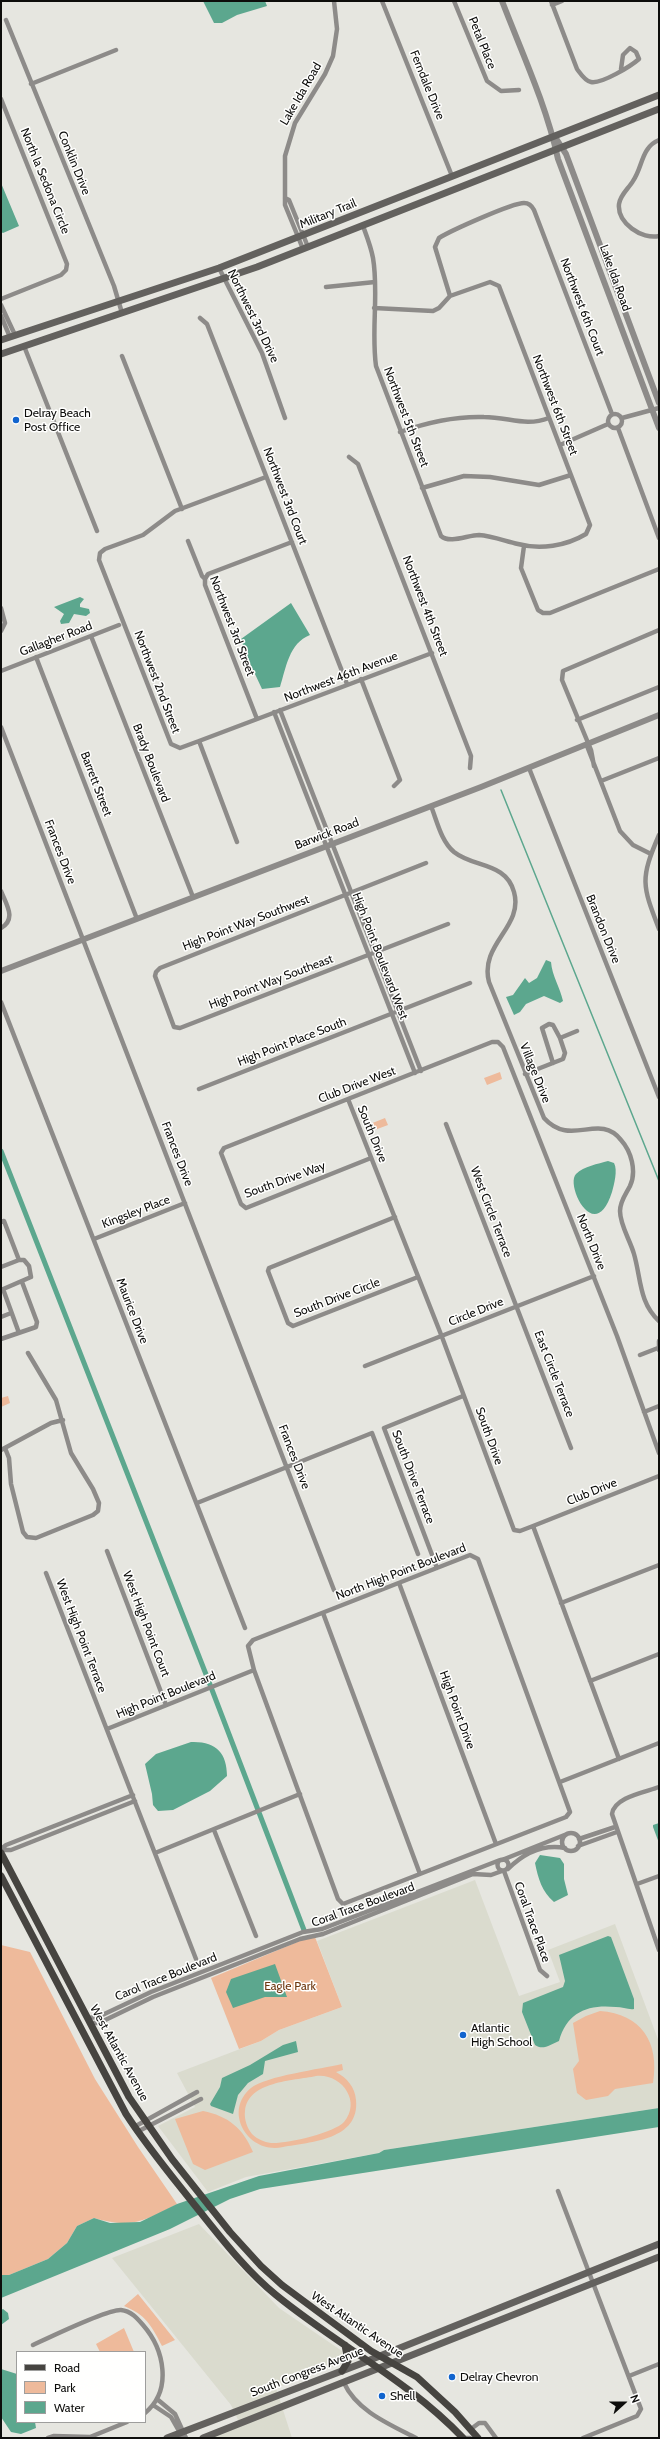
<!DOCTYPE html>
<style>
body{margin:0}
#map{position:relative;width:660px;height:2439px;overflow:hidden;background:#e6e6e0;font-family:Cabin,sans-serif}
canvas{display:block}
.frame{position:absolute;inset:0;border:2px solid #0d0d0b;pointer-events:none}
.legend{position:absolute;left:16px;top:2351px;width:130px;height:72px;box-sizing:border-box;background:#fffffe;border:1px solid #9e9e9d;margin:0;padding:5px 7px;list-style:none;font-size:12px;color:#0d0d0b}
.legend li{display:flex;align-items:center;gap:8px;height:20px}
.legend b{width:20px;border:1px solid #9e9e9d}
.north{position:absolute;left:604px;top:2383px;width:40px;height:40px;-webkit-text-stroke:3px #fffffe;paint-order:stroke;rotate:69deg;font-size:11px;font-weight:700;line-height:16px;text-align:center;color:#0d0d0b}
.north::after{content:'';display:block;margin:auto;width:14px;height:18px;background:#0d0d0b;clip-path:polygon(50% 0,100% 100%,50% 72%,0 100%)}
</style>
<div id="map">
<canvas width="660" height="2439"></canvas>
<div class="frame"></div>
<ul class="legend">
<li><b style="height:5px;background:#464440"></b>Road</li>
<li><b style="height:11px;background:#eeba9b"></b>Park</li>
<li><b style="height:11px;background:#5ca78e"></b>Water</li>
</ul>
<div class="north">N</div>
</div>
<script>
const g = document.querySelector('canvas').getContext('2d');
g.lineJoin = 'round';
function fillPath(path, color) { g.fillStyle = color; g.fill(path, 'evenodd'); }
function trace(path, color, width, dash) { g.strokeStyle = color; g.lineWidth = width; g.lineCap = dash ? 'butt' : 'round'; g.setLineDash(dash || []); g.stroke(path); }
function drawText(font, color, halo, rows, align = 'center') {
  g.font = font + ' Cabin,sans-serif'; g.lineWidth = 3; g.setLineDash([]); g.textBaseline = 'middle'; g.strokeStyle = halo; g.fillStyle = color; for (const [text, x, y, turn = 0] of rows) {
    g.save(); g.translate(x, y); g.rotate((+turn || 0) * Math.PI / 180); g.textAlign = isNaN(turn) ? turn : align; if (halo) g.strokeText(text, 0, 0); g.fillText(text, 0, 0); g.restore();
  }
}
const built = new Path2D(`
 M475,1880l44,116 41,-14 -12,-32 67,-26 44,118v66l-275,42 -5,3 -133,24 -38,15 -50,-66 37,-19 -18,-34 84,-32 18,-11 63,-23 -25,-66z
 M199,2224l80,84 63,43 1,8 -5,6 -62,23 16,50h-81l30,-12 -10,-21 -119,-147z`);
const green = new Path2D(`
 M500,1072l2,7 -15,6 -3,-7z
 M385,1118l3,7 -16,6 -2,-7z
 M8,1396l2,7 -9,4v-9z
 M315,1937l27,70 -63,23 -18,11 -22,8 -28,-71 96,-40z
 M1,1945l29,7 65,127 43,68 39,57c-33,17 -45,25 -83,14l-17,8 -10,17 -19,16 -39,16h-8z
 M600,2011c41,3 60,31 53,72l-38,6 -7,7 -22,4 -9,-7 -4,-24 6,-8 -6,-38 13,-7z
 M342,2064l1,6 -7,2c11,6 19,15 20,28 4,40 -46,42 -73,47 -34,8 -61,-35 -32,-59 15,-12 70,-19 91,-24zM316,2076c25,-3 46,25 28,46 -10,11 -58,22 -73,21 -7,-1 -14,-4 -19,-9 -5,-6 -8,-15 -7,-23 3,-30 48,-30 71,-35z
 M203,2111c25,5 40,17 50,41l-48,18 -12,-6 -18,-45z
 M138,2294l37,46 -13,6c-11,-21 -16,-31 -38,-40z
 M124,2328l10,24h-34l-4,-8z`);
const water = new Path2D(`
 M203,1h62l2,5 -30,9 -15,8h-8z
 M1,183l18,43 -16,7 -2,-1z
 M80,597l4,2 -4,5v3l9,2 1,4 -4,3 -12,-2 -5,9 -8,1 -1,-3 4,-7 -10,-7z
 M291,603l19,32c-21,8 -24,33 -30,52l-18,2 -15,-32 -6,-18z
 M546,960l5,2c1,14 9,25 12,39l-3,2 -16,-7 -18,8 -6,8 -6,3 -8,-18 7,-2 12,-17 4,5 8,-5z
 M608,1161l6,2c4,7 0,22 -2,29 -17,54 -47,-7 -36,-18 8,-8 22,-10 32,-13z
 M191,1742c25,-1 36,11 36,34l-17,15 -37,19 -15,1 -5,-6 -1,-11 -7,-30 11,-10z
 M659,1823v20l-6,-16v-2z
 M540,1855l20,3 4,6v15l4,16 -14,7c-12,-10 -16,-24 -19,-39z
 M608,1936l3,1 23,62v10c-5,1 -12,-2 -18,-2 -28,-3 -49,5 -57,34 -8,3 -16,10 -24,4l-13,-33 1,-9 40,-16 2,-6 -6,-26z
 M275,1964l12,33h-22l-32,11 -7,-16 5,-13z
 M296,2041l2,11 -33,9 -2,13 -15,9 -10,12 -5,19 -22,-8 -1,-2 10,-17 2,-9 28,-13 33,-20z
 M659,2108v19l-399,62 -30,10 -60,30 -169,69v-23h8l39,-16 19,-16 10,-17 17,-8 16,5 30,-1 37,-18 82,-28 120,-23 5,-3z
 M3,2309l5,4 1,6 -8,6v-15z
 M1,2369l16,5v48h18l1,6 -15,6 -10,-2 -10,-15z`);
const stream = new Path2D(`
 M501,790l158,391`);
const canal = new Path2D(`
 M1,1151l208,531 95,248`);
const minor = new Path2D(`
 M382,1l70,175
 M454,1l33,80 14,10 18,-1
 M551,1l26,68c3,4 8,12 14,13 11,2 40,-16 48,-23l-3,-7 -6,-4 -7,7 -2,14
 M552,5l10,-4
 M6,20l108,266 8,27
 M31,84l85,-34
 M1,99l66,165 -1,6 -5,5 -60,24
 M659,140c-5,2 -9,5 -12,10 -6,9 -7,21 -14,31 -4,7 -13,14 -14,23 -2,19 23,36 40,32
 M285,198l4,2 19,47
 M363,226c4,11 8,21 10,32 6,35 -2,72 3,108l65,170c9,8 27,-1 38,-1 13,1 26,6 39,9 22,6 48,2 68,-10l4,-9 -91,-239 -9,-4 -40,14 -11,12 -6,3 -59,-3
 M303,249l-18,-44v-49l10,-33 30,-49 8,-18 4,-27 -3,-28
 M219,268l43,85 23,65
 M326,287l49,-5
 M450,296l-15,-49 4,-9c11,-7 73,-35 85,-35 5,0 8,3 10,7l78,204
 M1,305l14,30
 M1,316l9,21
 M200,318l7,6 140,360
 M24,346l73,185
 M122,356l60,153
 M608 421a7 7 0 1 1 14 0a7 7 0 1 1-14 0Z
 M622,418l37,-10
 M618,428l41,110
 M400,432c28,-10 54,-16 84,-15 25,0 41,10 65,1
 M560,445l48,-21
 M349,457l9,7 113,292 -1,12
 M266,477l-91,34 -32,24 -38,14 -5,4 -1,7 72,184 9,4 19,-7 233,-88
 M422,488l42,-12 26,1 49,8 32,-10
 M188,541l14,35 3,3v6l52,134
 M524,546l-3,22 17,42 5,3h7l109,-44
 M205,579l3,-5 84,-32
 M1,608l4,15 -4,8
 M91,636l102,261
 M36,657l101,262
 M1,671l118,-46
 M361,679l39,101 -6,6
 M280,710l141,361
 M274,712l141,361
 M577,720l82,-33
 M1,727l333,863
 M199,741l38,101
 M587,746l33,85 13,14 18,9
 M594,766l-3,-16 -29,-70 1,-9 96,-41
 M529,768l130,329
 M601,781l58,-23
 M431,806c6,15 10,35 23,46 20,16 52,10 60,40 10,35 -35,52 -25,90l55,136c27,30 55,-6 77,22 10,11 16,31 9,46 -4,8 -10,15 -10,25 0,14 10,29 14,43 7,24 5,49 25,67
 M659,835c-19,44 -17,50 0,94
 M426,863l-266,105 -4,4 -1,4 19,51 6,1 268,-104
 M1,891c5,13 16,28 0,37
 M1,1002l244,626
 M553,1063l-11,-35 7,-4 4,1 7,13
 M525,1074l38,-15 2,-6 -5,-15 17,-7
 M199,1089l271,-106
 M348,1099l94,238 72,193 6,1 13,-5 126,-50
 M446,1124l125,324
 M371,1158l-125,50 -5,-4 -20,-51 3,-5 268,-106h6l5,5 114,289 42,117
 M395,1217l-126,51 -1,3 20,52 5,3 125,-49
 M1,1222l3,-1 15,39h5l5,6 2,11 -30,13
 M94,1239l91,-36
 M1,1267l18,-7
 M3,1289l16,44
 M1,1317l10,-4
 M1,1339l35,-12 1,-5 -15,-40
 M659,1341v9
 M640,1355l18,-7
 M365,1366l229,-90
 M644,1412l15,-6
 M5,1448l4,10 2,26 12,48 4,5 9,1 57,-23 5,-4 1,-8 -6,-14 -22,-36 -15,-53 -28,-47
 M1,1450l50,-27 12,-3
 M197,1503l175,-70 46,121
 M533,1526l86,233
 M107,1551l59,154
 M470,1555l8,4 92,253 -4,5 -223,87 -5,-5 -84,-229 -6,-24 5,-6z
 M437,1568l-53,-140 79,-32
 M46,1573l150,386
 M399,1583l97,261
 M561,1603l98,-38
 M323,1613l97,261
 M590,1681l69,-27
 M107,1729l147,-59
 M560,1782l99,-39
 M659,1787c-13,5 -45,10 -47,27l47,136
 M214,1830l42,106
 M562 1842a9 9 0 1 1 18 0a9 9 0 1 1-18 0Z
 M579,1839l36,-12
 M578,1846l39,-14
 M1,1849l5,-4 127,-50
 M1,1850h10l124,-49
 M155,1853l145,-59
 M497.5 1865a5.5 5.5 0 1 1 11 0a5.5 5.5 0 1 1-11 0Z
 M502,1860l65,-26
 M508,1869c16,-16 35,-25 57,-21
 M504,1871l36,99 7,6
 M637,1884l22,-8
 M87,2018l11,-1 53,-25 152,-60 19,-3 178,-69
 M90,2023h9l54,-26 147,-58 23,-5 150,-60 18,1 11,-4
 M134,2127l63,-35
 M137,2132l64,-33
 M558,2191l83,218 -4,7 -54,22
 M33,2345c15,-7 75,-36 88,-35 10,1 16,8 22,15 21,24 30,65 2,88
 M629,2376l30,-12
 M344,2383c13,28 45,41 72,55
 M157,2399l18,15 11,24
 M153,2405l18,12 12,21
 M471,2429l8,-6h6l11,15
 M48,2438l6,-2 36,1 37,-15
 M462,2438h8`);
const tertiary = new Path2D(`
 M502,1c20,52 44,103 56,158l101,269
 M555,137l11,17 93,249
 M1,971l480,-184 178,-72`);
const secondary = new Path2D(`
 M1,340l218,-72 440,-173
 M1,354l256,-87 402,-158
 M167,2438l193,-74 299,-120
 M203,2438l456,-181`);
const primary = new Path2D(`
 M1,1853l128,244 43,62 58,73 31,34 21,19 89,66 46,26 38,35 23,26
 M1,1876l125,238c20,31 44,60 67,89 26,32 51,66 83,92 61,50 132,85 187,143
 M342,2371l6,-10 -3,-16`);
const markers = [
 [16,420,4,"#1164ce"],
 [463,2035,4,"#1164ce"],
 [452,2377,4,"#1164ce"],
 [382,2396,4,"#1164ce"]
];
const streetNames = [
 ["Petal Place",482,43,68],
 ["Ferndale Drive",427,85,68],
 ["Lake Ida Road",301,94,-60],
 ["Conklin Drive",74,163,68],
 ["North la Sedona Circle",45,181,68],
 ["Military Trail",328,214,-22],
 ["Lake Ida Road",615,278,70],
 ["Northwest 6th Court",582,307,69],
 ["Northwest 3rd Drive",253,316,64],
 ["Northwest 6th Street",555,405,69],
 ["Northwest 5th Street",406,417,69],
 ["Northwest 3rd Court",285,496,69],
 ["Northwest 4th Street",425,606,69],
 ["Northwest 3rd Street",232,626,69],
 ["Gallagher Road",56,639,-21],
 ["Northwest 46th Avenue",341,677,-21],
 ["Northwest 2nd Street",157,682,69],
 ["Brady Boulevard",151,763,69],
 ["Barrett Street",96,784,69],
 ["Barwick Road",327,834,-21],
 ["Frances Drive",60,852,69],
 ["High Point Way Southwest",246,923,-21],
 ["Brandon Drive",603,929,68],
 ["High Point Boulevard West",380,956,69],
 ["High Point Way Southeast",271,982,-21],
 ["High Point Place South",292,1042,-21],
 ["Village Drive",535,1073,68],
 ["Club Drive West",357,1085,-21],
 ["South Drive",372,1134,68],
 ["Frances Drive",177,1154,69],
 ["South Drive Way",285,1180,-20],
 ["Kingsley Place",136,1212,-21],
 ["West Circle Terrace",491,1212,69],
 ["North Drive",591,1242,68],
 ["South Drive Circle",337,1298,-21],
 ["Maurice Drive",132,1311,69],
 ["Circle Drive",476,1312,-22],
 ["East Circle Terrace",554,1374,69],
 ["South Drive",489,1436,70],
 ["Frances Drive",294,1457,69],
 ["South Drive Terrace",413,1477,69],
 ["Club Drive",592,1492,-22],
 ["North High Point Boulevard",401,1572,-21],
 ["West High Point Court",146,1624,69],
 ["West High Point Terrace",81,1636,69],
 ["High Point Boulevard",166,1695,-22],
 ["High Point Drive",457,1710,70],
 ["Coral Trace Boulevard",363,1905,-20],
 ["Coral Trace Place",532,1922,70],
 ["Carol Trace Boulevard",166,1977,-22],
 ["West Atlantic Avenue",119,2053,61],
 ["West Atlantic Avenue",357,2325,34],
 ["South Congress Avenue",307,2372,-21]
];
const poiNames = [
 ["Delray Beach",24,413],
 ["Post Office",24,427],
 ["Atlantic",471,2028],
 ["High School",471,2042],
 ["Delray Chevron",460,2377],
 ["Shell",390,2396]
];
const parkNames = [
 ["Eagle Park",290,1986]
];
fillPath(built, '#dadbce');
fillPath(green, '#eeba9b');
fillPath(water, '#5ca78e');
trace(stream, '#5ca78e', 1.5);
trace(canal, '#5ca78e', 5);
trace(minor, '#8d8b89', 4.5);
trace(tertiary, '#8d8b89', 6);
trace(secondary, '#63615e', 7);
trace(primary, '#464440', 7);
for (const [x, y, r, color] of markers) { const dot = new Path2D(); dot.arc(x, y, r, 0, 2 * Math.PI); g.fillStyle = color; g.fill(dot); trace(dot, '#fffffe', 1.5); }
drawText('12px', '#0d0d0b', '#fffffe', streetNames);
drawText('12px', '#0d0d0b', '#fffffe', poiNames, 'left');
drawText('12px', '#6d370f', '#fffffe', parkNames);
</script>
